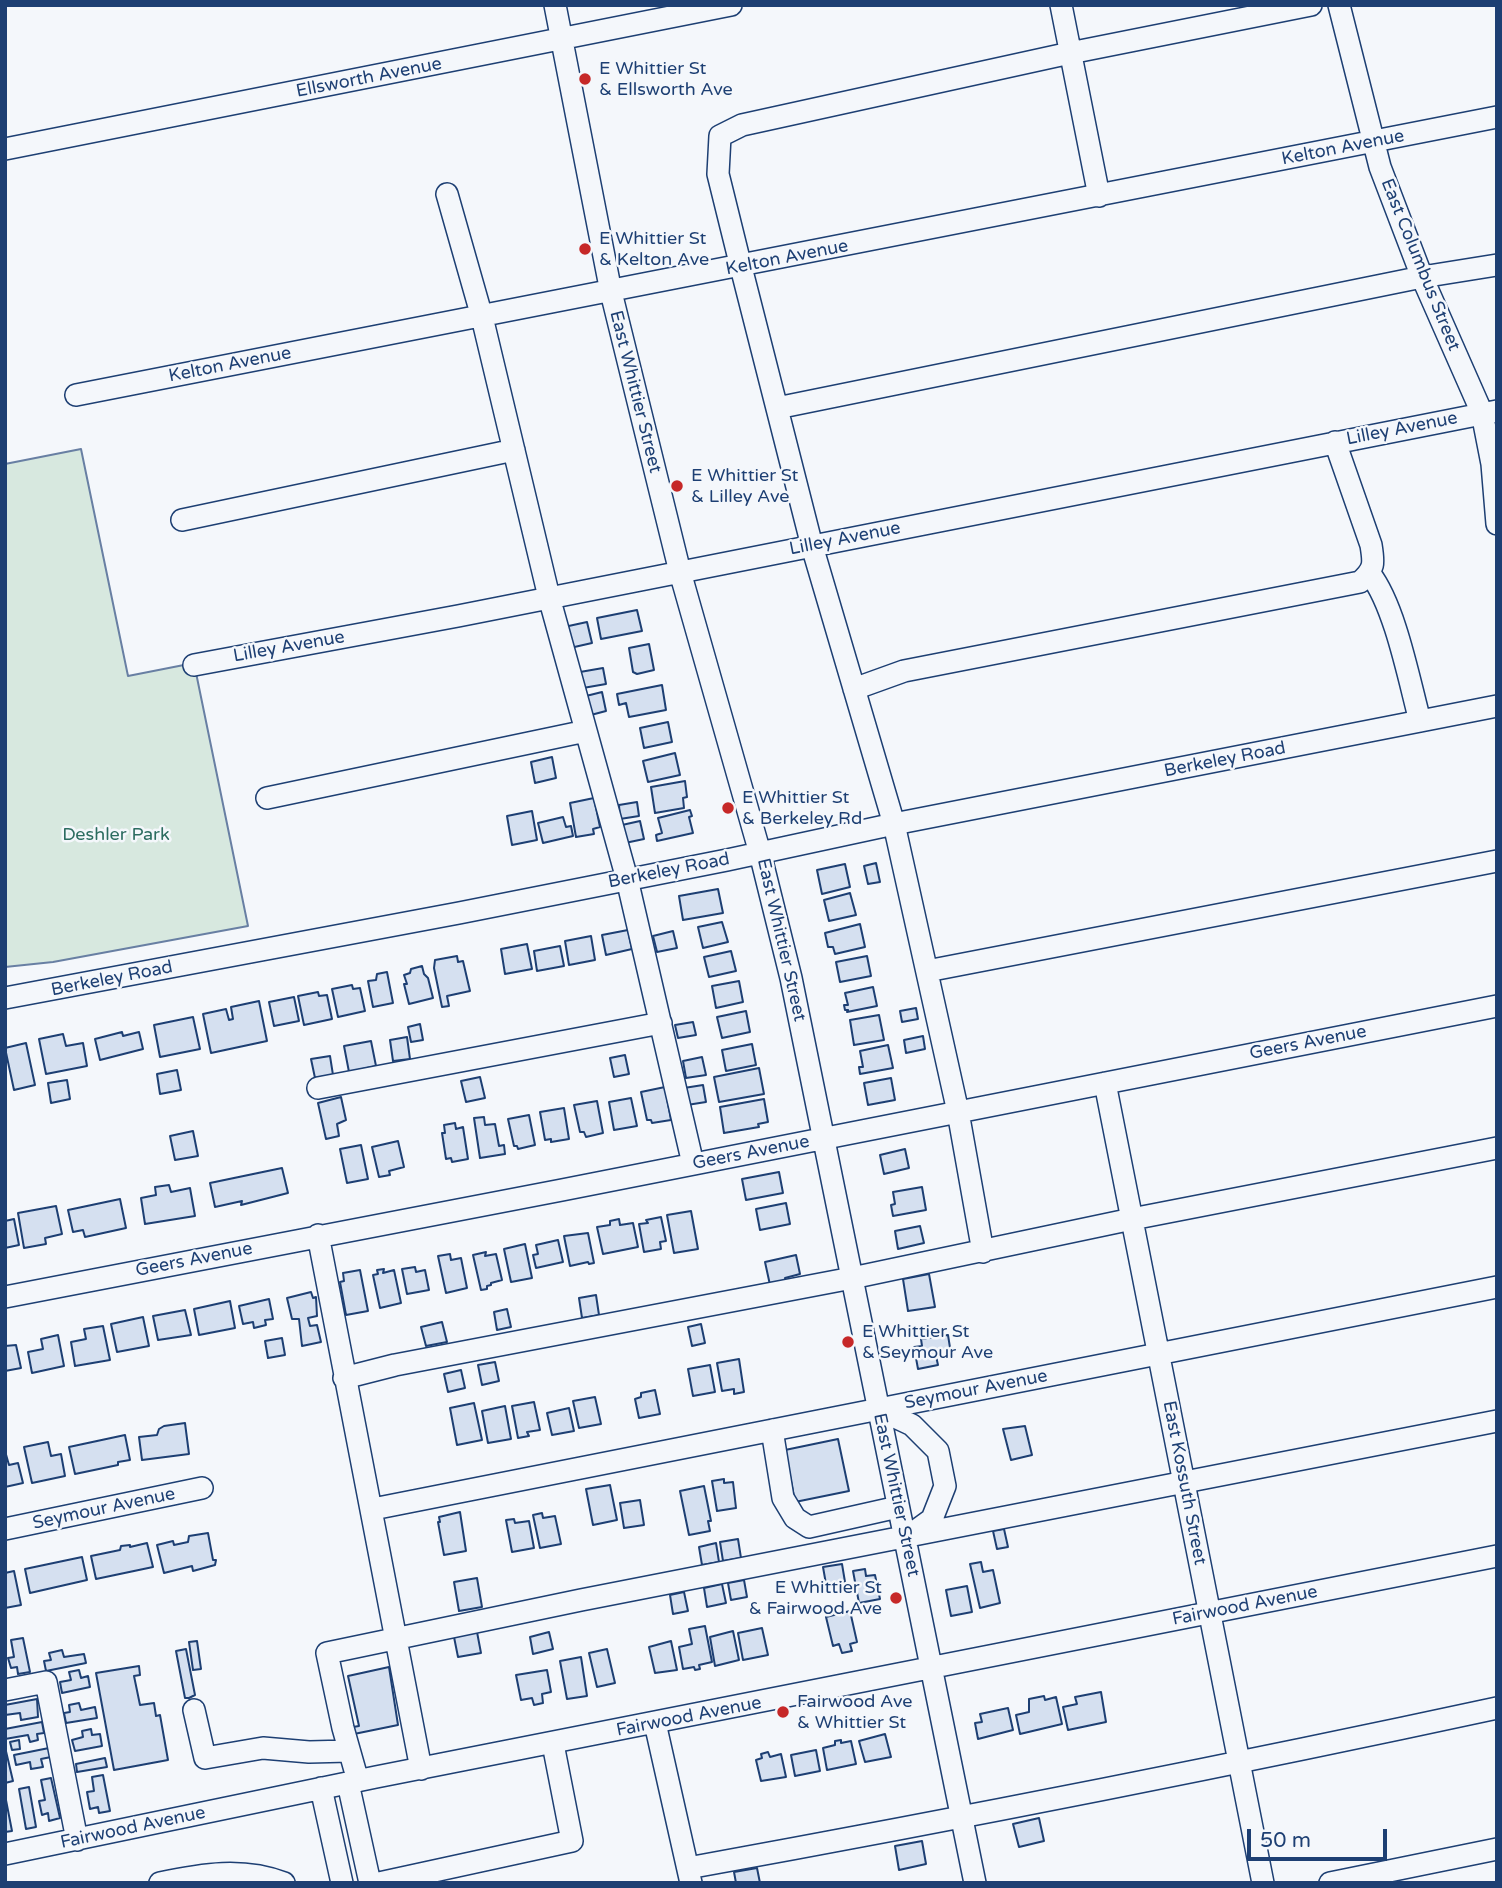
<!DOCTYPE html>
<style>
body{margin:0}
#map{position:relative;width:1502px;height:1888px;overflow:hidden;background:#f4f7fb;font-family:"Varela Round",sans-serif}
canvas{display:block}
.frame{position:absolute;inset:0;border:7px solid #1d3f73;pointer-events:none}
.scale{position:absolute;left:1247px;top:1829px;width:140px;height:32px;box-sizing:border-box;border:4px solid #1d3f73;border-top:0;padding-left:9px;font-size:21px;line-height:24px;white-space:nowrap;color:#1d3f73;-webkit-text-stroke:5px #f4f7fb;paint-order:stroke}
</style>
<div id="map">
<canvas width="1502" height="1888"></canvas>
<div class="frame"></div>
<div class="scale">50 m</div>
</div>
<script>
const g = document.querySelector('canvas').getContext('2d');
g.lineJoin = 'round';
function fillPath(path, color) { g.fillStyle = color; g.fill(path, 'evenodd'); }
function trace(path, color, width, dash) { g.strokeStyle = color; g.lineWidth = width; g.lineCap = dash ? 'butt' : 'round'; g.setLineDash(dash || []); g.stroke(path); }
function drawText(font, color, halo, rows, align = 'center') {
  g.font = font + ' "Varela Round",sans-serif'; g.lineWidth = 5; g.setLineDash([]); g.textBaseline = 'middle'; g.strokeStyle = halo; g.fillStyle = color; for (const [text, x, y, turn = 0] of rows) {
    g.save(); g.translate(x, y); g.rotate((+turn || 0) * Math.PI / 180); g.textAlign = isNaN(turn) ? turn : align; if (halo) g.strokeText(text, 0, 0); g.fillText(text, 0, 0); g.restore();
  }
}
const green = new Path2D(`
 M81,449l47,227 66,-13 54,263 -195,36 -48,5v-503z`);
const building = new Path2D(`
 M637,610l5,21 -41,8 -4,-21z
 M587,622l5,21 -22,5 -6,-21z
 M649,644l5,26 -17,4 -4,-2 -4,-24z
 M603,668l3,16 -23,4 -3,-16z
 M662,685l4,25 -37,7 -3,-14 -7,2 -2,-11z
 M602,692l4,19 -19,5 -5,-19z
 M668,722l4,20 -28,6 -4,-20z
 M675,753l5,22 -32,7 -5,-21z
 M552,757l4,21 -21,5 -4,-21z
 M685,781l2,16 -4,1 1,10 -29,5 -4,-26z
 M594,798l6,29 -7,2 1,5 -18,3 -6,-34z
 M637,802l2,14 -19,3 -1,-14z
 M690,810l2,6 -3,1 4,16 -36,8 -1,-6 6,-2 -4,-15z
 M532,811l5,29 -25,5 -5,-29z
 M563,817l3,10 5,-1 2,10 -30,7 -5,-20z
 M640,821l4,18 -19,4 -3,-18z
 M876,863l4,19 -12,2 -4,-18z
 M845,864l5,23 -28,7 -5,-24z
 M718,889l5,24 -40,7 -4,-24z
 M850,893l6,22 -27,6 -5,-21z
 M722,922l6,20 -25,6 -5,-21z
 M860,924l5,23 -30,7 -2,-7h-5l-3,-14z
 M628,930l4,19 -26,6 -4,-20z
 M673,931l4,17 -20,4 -4,-16z
 M591,936l4,24 -26,5 -4,-24z
 M527,944l5,25 -27,5 -4,-25z
 M560,946l4,20 -27,5 -3,-20z
 M731,951l5,20 -27,6 -5,-20z
 M457,956l1,6 5,-1 7,30 -23,5 2,10 -7,1 -8,-39 1,-8z
 M867,956l4,20 -31,6 -4,-20z
 M422,966l2,8 4,4 5,20 -24,6 -5,-20h3l-3,-9 6,-2 1,-4z
 M387,972l6,31 -20,4 -5,-26 8,-1 1,-6z
 M739,981l4,21 -27,6 -4,-22z
 M352,985l1,4 7,-1 5,23 -27,6 -6,-28z
 M873,987l4,19 -30,6 1,-2h-3l-1,-5h4l-3,-12z
 M318,992l1,4 8,-1 5,24 -28,6 -6,-29z
 M294,997l5,24 -25,5 -5,-24z
 M259,1001l8,40 -56,12 -8,-39 23,-5 3,11 4,-1 -2,-12z
 M916,1008l2,11 -16,3 -2,-11z
 M746,1011l4,21 -28,6 -5,-21z
 M879,1015l5,25 -30,5 -4,-25z
 M193,1017l7,32 -40,8 -6,-32z
 M693,1022l3,13 -18,3 -3,-13z
 M420,1024l3,16 -12,2 -3,-15z
 M122,1032l1,4 16,-4 4,17 -43,11 -5,-21z
 M63,1034l3,12 17,-3 4,23 -41,8 -7,-35z
 M923,1036l2,13 -19,4 -2,-13z
 M407,1037l3,22 -17,2 -3,-21z
 M371,1041l5,25 -27,6 -5,-26z
 M26,1043l9,42 -21,5 -9,-42z
 M752,1044l4,21 -30,6 -4,-21z
 M888,1045l5,23 -33,6 -1,-7h4l-3,-16z
 M625,1055l4,19 -15,3 -4,-19z
 M330,1056l3,19 -18,3 -4,-19z
 M702,1057l4,18 -20,3 -3,-17z
 M759,1068l5,26 -45,8 -5,-25z
 M177,1070l4,20 -21,4 -3,-20z
 M480,1077l5,21 -19,4 -5,-21z
 M891,1078l4,22 -27,5 -4,-22z
 M67,1080l3,19 -19,4 -3,-20z
 M703,1085l3,17 -19,3 -3,-17z
 M665,1087l6,33 -19,3 -1,-3h-4l-6,-28z
 M341,1097l5,23 -9,4 2,12 -13,3 -8,-36z
 M631,1098l6,28 -23,4 -5,-28z
 M764,1099l4,23 -10,2 1,3 -35,6 -4,-26z
 M597,1101l6,32 -17,4 -2,-5h-4l-6,-27z
 M564,1108l5,31 -18,3v-3l-6,1 -5,-28z
 M529,1115l6,30 -17,4 -1,-3h-3l-6,-27z
 M484,1117l1,8 10,-1 4,22 5,-1 1,9 -25,4 -6,-40z
 M455,1123l1,6 7,-2 5,32 -16,3 -1,-4 -5,1 -4,-26h3l-1,-8z
 M193,1131l5,25 -23,4 -5,-24z
 M398,1141l6,26 -15,4 1,4 -11,2 -7,-30z
 M361,1145l7,34 -21,4 -7,-34z
 M905,1149l4,19 -25,6 -4,-19z
 M282,1168l6,25 -47,12 1,-4 -27,6 -5,-24z
 M779,1172l4,21 -37,7 -4,-21z
 M169,1185l2,7 19,-4 5,28 -50,8 -4,-26 15,-3 -1,-8z
 M922,1187l4,23 -33,6 -2,-11 4,-1 -2,-12z
 M120,1199l6,29 -41,9 -2,-7 -10,2 -5,-22z
 M786,1203l4,21 -30,6 -4,-21z
 M56,1206l6,28 -17,4 1,6 -22,4 -6,-35z
 M691,1211l7,38 -24,4 -7,-38z
 M661,1217l5,24 -6,1 1,7 -17,3 -5,-28 9,-1 -2,-3z
 M14,1219l5,26 -14,3v-27z
 M619,1219l1,6 13,-2 5,24 -35,7 -6,-27 13,-2v-4z
 M920,1226l4,17 -26,6 -3,-18z
 M588,1233l6,30 -5,1 -1,-2 -18,4 -6,-30z
 M558,1240l5,22 -27,6 -3,-13 5,-1 -2,-9z
 M525,1244l7,34 -21,4 -7,-33z
 M486,1252l-1,4 11,-2 6,26 -11,3v2l-4,1v3l-6,1 -8,-35z
 M450,1254l1,6 10,-2 6,30 -21,5 -8,-37z
 M796,1255l4,19 -15,4 1,4 -16,3 -5,-23z
 M415,1267l1,5 9,-2 4,20 -22,4 -5,-25z
 M384,1269l-1,4 11,-3 7,33 -21,5 -7,-33 5,-1 -1,-4z
 M360,1270l8,41 -22,4 -6,-33 4,-1 -1,-8z
 M929,1274l6,33 -27,4 -5,-32z
 M311,1292l2,6 3,-1 1,19 -9,2 2,8 7,-1 4,17 -19,4 -3,-27h-7l-5,-21z
 M596,1295l3,20 -17,3 -3,-20z
 M269,1299l4,20 -8,1 1,5 -12,3 -1,-6 -10,2 -4,-18z
 M230,1301l5,27 -36,7 -5,-26z
 M507,1309l4,18 -14,3 -3,-18z
 M185,1310l6,25 -33,5 -5,-24z
 M143,1317l6,29 -32,6 -6,-28z
 M442,1322l5,20 -21,4 -5,-19z
 M701,1324l4,19 -13,3 -4,-19z
 M103,1326l7,34 -35,6 -4,-24 15,-3 -2,-10z
 M58,1335l6,31 -32,7 -4,-21 15,-3 -2,-10z
 M948,1335l3,19 -15,2 2,9 -20,4 -4,-22 8,-1 -1,-7z
 M282,1338l3,17 -17,3 -3,-17z
 M16,1345l5,23 -16,3v-25z
 M739,1359l5,33 -10,2v-5l-12,2 -5,-28z
 M495,1362l4,19 -17,4 -4,-20z
 M710,1365l5,27 -22,4 -5,-27z
 M461,1370l4,18 -17,4 -4,-18z
 M655,1390l5,24 -21,4 -4,-19 6,-2v-4z
 M595,1397l6,27 -22,4 -6,-27z
 M534,1402l6,28 -13,2 2,4 -11,2 -6,-32z
 M474,1403l8,37 -25,5 -7,-37z
 M505,1406l6,33 -23,4 -6,-32z
 M569,1408l5,23 -22,4 -5,-22z
 M185,1423l4,31 -47,6 -3,-23 18,-2 2,-6 5,-3z
 M1025,1426l7,29 -21,5 -8,-31z
 M125,1435l5,25 -12,2v3l-43,9 -6,-27z
 M838,1439l11,52 -54,11 -10,-52z
 M48,1442l3,14 10,-2 4,22 -33,7 -8,-36z
 M5,1451l4,14 9,-2 5,20 -18,4z
 M724,1479v4l9,-1 3,26 -19,3 -5,-30z
 M610,1485l7,35 -24,5 -7,-36z
 M704,1486l7,35h-3l2,10 -21,4 -9,-44z
 M640,1500l4,25 -20,3 -4,-25z
 M460,1512l6,39 -22,4 -6,-33h2l-1,-5z
 M542,1513l1,5 12,-2 6,28 -21,4 -7,-33z
 M514,1519l1,4 14,-2 5,27 -22,4 -6,-32z
 M1004,1529l4,18 -11,2 -4,-18z
 M208,1533l5,27h3l-1,5 -22,6 -1,-5 -28,7 -7,-28 16,-4 1,4 14,-3 1,-6z
 M738,1539l3,19 -18,3 -3,-19z
 M147,1543l6,24 -57,12 -5,-23 29,-6 1,-4 9,-1v2z
 M716,1543l3,19 -17,3 -3,-18z
 M82,1557l5,23 -57,13 -5,-24z
 M981,1562l2,10 10,-2 7,33 -20,5 -10,-44z
 M842,1564l3,18 -19,2 -3,-17z
 M865,1569l1,7 9,-1 5,24 -21,4 -6,-32z
 M14,1571l7,34 -16,3v-35z
 M477,1578l5,29 -23,4 -5,-29z
 M744,1580l3,17 -16,3 -3,-17z
 M722,1584l4,19 -19,4 -3,-19z
 M967,1586l5,26 -21,4 -5,-26z
 M684,1592l4,19 -15,3 -3,-19z
 M850,1611l7,31 -7,2 2,7 -10,2 -3,-9 -6,2 -7,-29z
 M705,1626l7,36 -13,3 1,4 -5,1 -1,-3 -11,2 -4,-22 13,-3 -3,-15z
 M762,1628l6,27 -25,5 -5,-27z
 M733,1631l6,29 -24,6 -5,-29z
 M477,1632l4,21 -23,4 -4,-20z
 M549,1632l4,17 -20,5 -3,-17z
 M23,1638l7,34 -12,2 -1,-7 -6,1 -3,-10 6,-1 -3,-17z
 M197,1641l4,28 -8,1 -4,-28z
 M671,1641l6,29 -22,3 -6,-26z
 M186,1649l9,46 -6,3h-4l-9,-47z
 M607,1649l8,34 -18,4 -8,-34z
 M62,1650l2,7 20,-3 2,9 -40,8 -2,-10 7,-1 -2,-7z
 M581,1657l6,39 -20,3 -7,-38z
 M139,1666l1,9 -6,1 6,29 14,-2 2,13 4,-1 8,45 -54,10 -18,-97z
 M389,1667l9,58 -44,9 -1,-7 6,-1 -11,-50z
 M79,1670l2,8 7,-2 2,11 -28,6 -2,-11 11,-2 -2,-8z
 M547,1670l4,22 -9,2 1,9 -9,2 -2,-7 -11,2 -5,-25z
 M1101,1692l5,30 -38,8 -5,-23 14,-3 -2,-7z
 M1044,1696l1,4 11,-3 6,27 -42,10 -4,-19 13,-3v-13z
 M37,1699l1,18 -17,3 -1,-7 -15,2v-10z
 M79,1703l2,7 14,-3 2,11 -31,5 -2,-10 6,-1 -1,-7z
 M1008,1708l5,22 -35,9 -3,-16 7,-1 -2,-8z
 M42,1722l2,11 -7,1 1,6 -8,2 -2,-7 -23,4v-10z
 M91,1729l1,6 8,-1 2,12 -27,5 -3,-11 11,-3 -1,-6z
 M885,1734l6,23 -26,5 -6,-21z
 M19,1740l1,9 -8,1 -2,-8z
 M841,1740v3l10,-2 5,23 -29,6 -4,-22 12,-3v-4z
 M5,1747l8,34 -8,2z
 M49,1748l2,9 -10,2 2,8 -12,2 -1,-7 -14,3 -2,-10z
 M816,1750l4,21 -25,5 -4,-21z
 M768,1752l2,5 11,-3 5,23 -25,4 -5,-21 6,-2 -1,-4z
 M105,1758l2,9 -30,5 -1,-8z
 M103,1775l7,36 -11,2 -1,-6 -8,2 -3,-17 7,-1 -2,-14z
 M51,1778l9,40 -11,3 -1,-8 -6,2 -3,-14 6,-1 -4,-20z
 M29,1787l7,40 -10,2 -7,-40z
 M5,1795l7,36 -7,1z
 M1039,1818l5,23 -25,6 -6,-23z
 M922,1841l4,23 -27,6 -4,-24z
 M757,1868l3,15h-24l-2,-11z`);
const minor = new Path2D(`
 M555,5l56,287 69,280 80,281 31,125 184,905
 M1061,5l38,191
 M1339,5l41,162 42,110 60,136 10,51 5,60
 M5,149l726,-144
 M447,194l35,123 67,280 78,282 66,285
 M76,395l1421,-278
 M777,408l645,-131 75,-12
 M182,520l332,-70
 M1370,574c25,32 39,106 50,147
 M194,665l264,-49 1039,-205
 M854,689l50,-18 456,-89c15,-13 14,-19 11,-37l-36,-103
 M267,798l319,-67
 M927,971l570,-110
 M5,998l454,-85 268,-53 167,-36 603,-118
 M1105,1083l158,800
 M318,1088l343,-65
 M318,1235l103,534
 M983,1252l-25,-140 -64,-288 -82,-278 -71,-279 -23,-93 2,-38 22,-11 328,-72 241,-48
 M5,1297l557,-107 935,-184
 M344,1378l51,-13 457,-87 280,-59 365,-71
 M878,1409l34,16 26,26 7,35 -13,33 -22,16
 M772,1430l11,68 12,20 14,9 89,-20
 M373,1509l1124,-222
 M5,1529l197,-41
 M5,1690l41,-8 31,158
 M194,1710l11,48 58,-10 46,4 40,-1
 M655,1723l36,160
 M358,1781l-15,-53 -16,-75 254,-53 916,-179
 M348,1783l22,100
 M321,1788l21,95
 M5,1854l371,-77 1121,-221
 M688,1868c270,-49 540,-102 809,-160
 M160,1883c42,-9 83,-16 124,0
 M379,1883l193,-42 -19,-97
 M1330,1883l167,-34`);
const markers = [
 [585,79,7,"#c62828"],
 [585,249,7,"#c62828"],
 [677,486,7,"#c62828"],
 [728,808,7,"#c62828"],
 [848,1342,7,"#c62828"],
 [896,1598,7,"#c62828"],
 [783,1712,7,"#c62828"]
];
const poiNames = [
 ["E Whittier St",599,69],
 ["& Ellsworth Ave",599,90],
 ["E Whittier St",599,239],
 ["& Kelton Ave",599,260],
 ["E Whittier St",691,476],
 ["& Lilley Ave",691,497],
 ["E Whittier St",742,798],
 ["& Berkeley Rd",742,819],
 ["E Whittier St",862,1332],
 ["& Seymour Ave",862,1353],
 ["E Whittier St",882,1588,"right"],
 ["& Fairwood Ave",882,1609,"right"],
 ["Fairwood Ave",797,1702],
 ["& Whittier St",797,1723]
];
const streetNames = [
 ["Ellsworth Avenue",369,78,-11],
 ["Kelton Avenue",1343,148,-11],
 ["Kelton Avenue",787,258,-11],
 ["East Columbus Street",1420,265,68],
 ["Kelton Avenue",230,365,-11],
 ["East Whittier Street",635,392,76],
 ["Lilley Avenue",1402,429,-11],
 ["Lilley Avenue",845,539,-11],
 ["Lilley Avenue",289,647,-10],
 ["Berkeley Road",1225,760,-11],
 ["Berkeley Road",669,871,-11],
 ["East Whittier Street",781,940,77],
 ["Berkeley Road",112,979,-11],
 ["Geers Avenue",1308,1043,-11],
 ["Geers Avenue",751,1153,-11],
 ["Geers Avenue",194,1260,-11],
 ["Seymour Avenue",976,1390,-11],
 ["East Kossuth Street",1184,1483,79],
 ["East Whittier Street",896,1495,78],
 ["Seymour Avenue",104,1509,-12],
 ["Fairwood Avenue",1245,1606,-11],
 ["Fairwood Avenue",689,1717,-11],
 ["Fairwood Avenue",133,1828,-12]
];
const parkNames = [
 ["Deshler Park",116,835]
];
fillPath(green, '#d7e8df');
trace(green, '#687fa3', 2);
fillPath(building, '#d5e0f0');
trace(building, '#1d3f73', 2);
trace(minor, '#1d3f73', 24);
trace(minor, '#f4f7fb', 21);
for (const [x, y, r, color] of markers) { const dot = new Path2D(); dot.arc(x, y, r, 0, 2 * Math.PI); g.fillStyle = color; g.fill(dot); trace(dot, '#f4f7fb', 2.5); }
drawText('18px', '#1d3f73', '#f4f7fb', poiNames, 'left');
drawText('18px', '#1d3f73', '#f4f7fb', streetNames);
drawText('18px', '#2c6c60', '#f4f7fb', parkNames);
</script>
